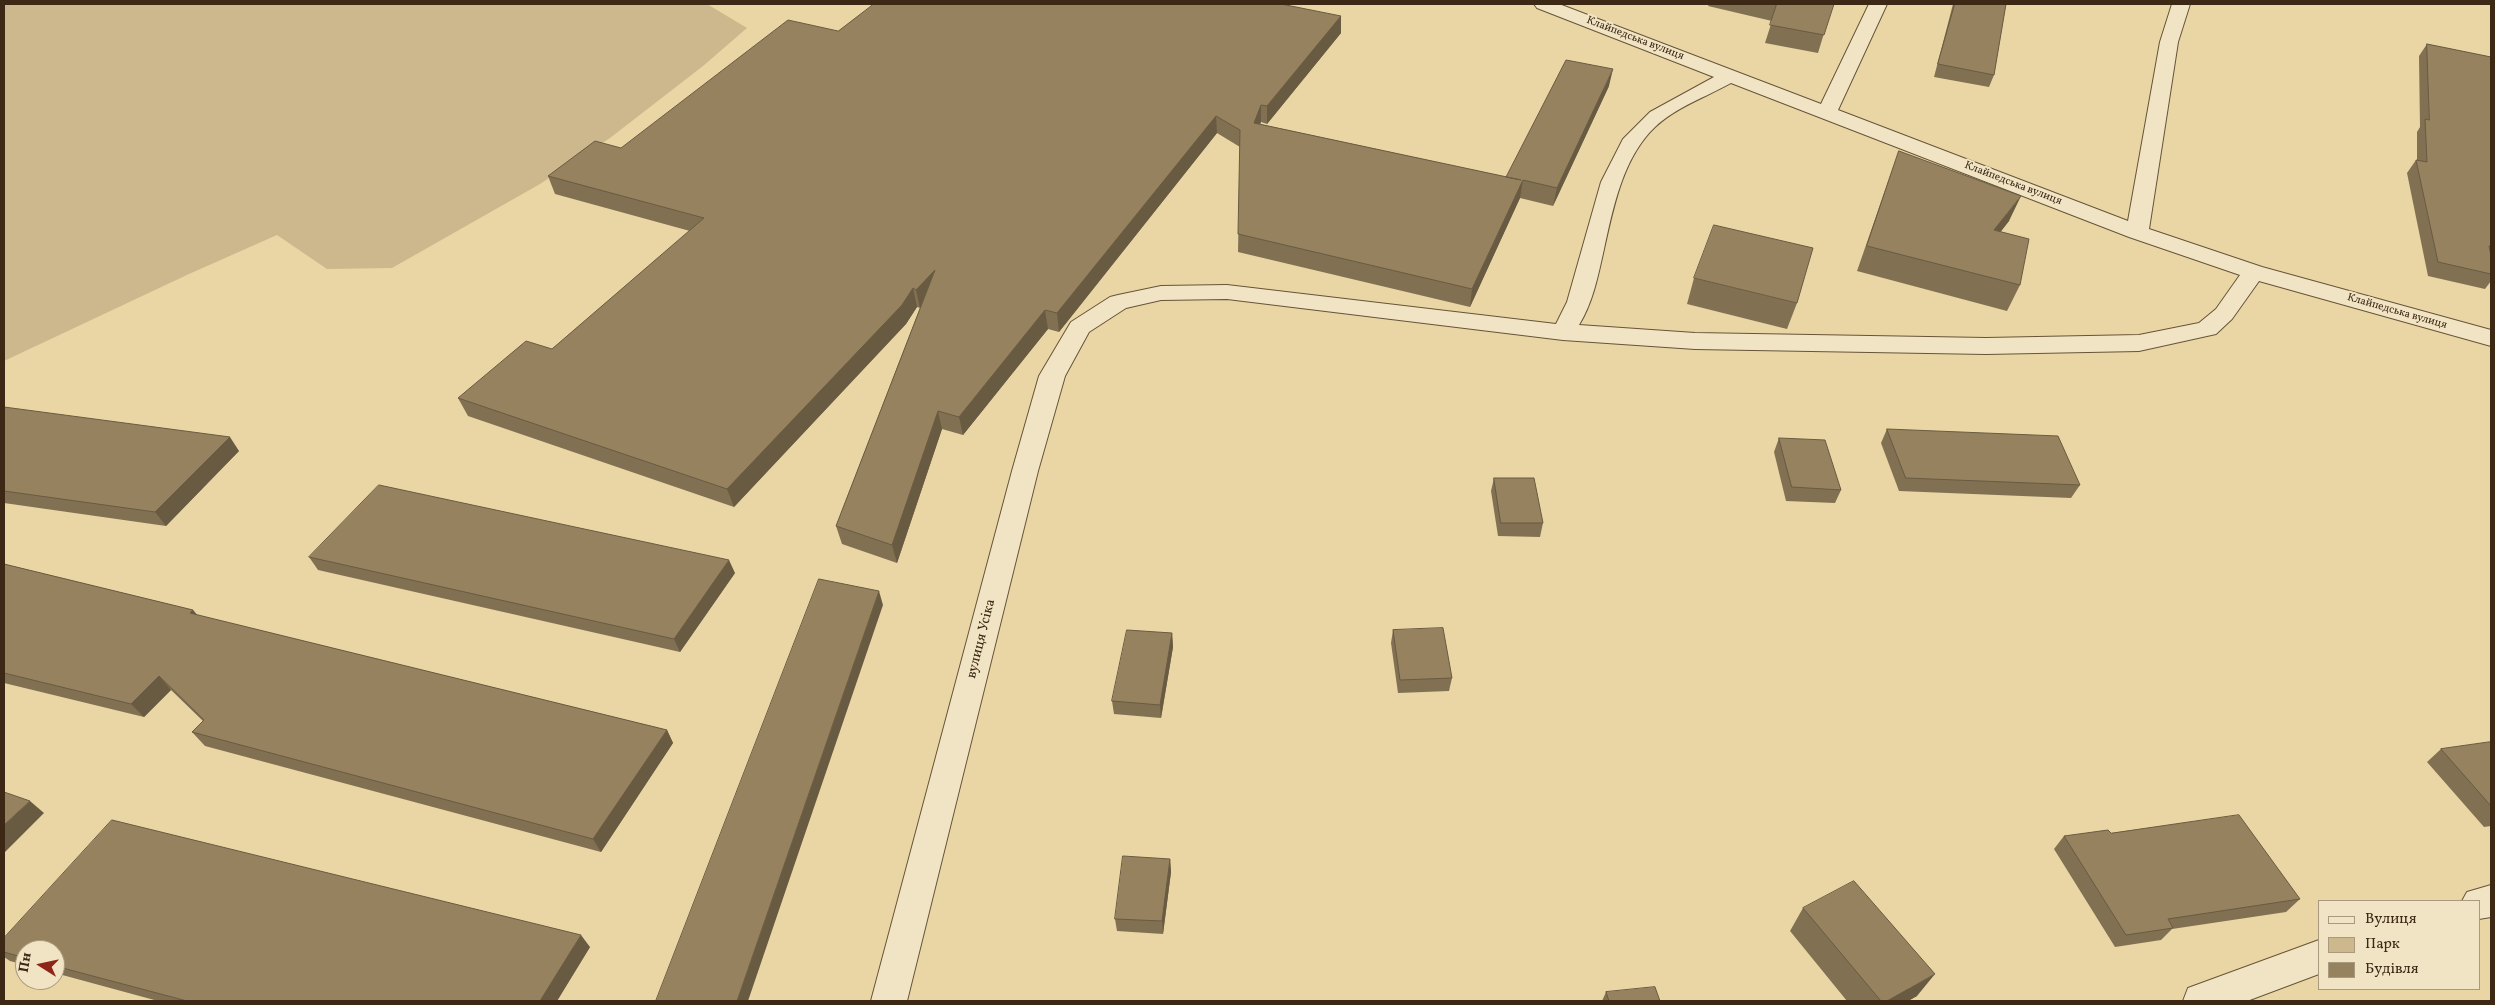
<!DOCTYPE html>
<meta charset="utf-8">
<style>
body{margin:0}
#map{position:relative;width:2495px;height:1005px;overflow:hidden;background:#e9d6a4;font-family:Vollkorn,serif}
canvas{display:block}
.frame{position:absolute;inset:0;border:5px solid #3c2815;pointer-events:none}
.legend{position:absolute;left:2318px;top:900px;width:162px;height:90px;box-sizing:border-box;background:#f1e4c4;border:1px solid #a9997e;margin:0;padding:6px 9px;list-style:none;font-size:15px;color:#3c2815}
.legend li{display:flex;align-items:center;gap:10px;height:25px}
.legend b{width:25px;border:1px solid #a9997e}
.north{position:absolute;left:15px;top:940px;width:50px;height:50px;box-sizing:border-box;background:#f1e4c4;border:1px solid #a9997e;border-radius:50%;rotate:280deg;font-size:14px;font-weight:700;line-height:20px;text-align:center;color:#3c2815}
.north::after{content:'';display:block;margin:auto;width:18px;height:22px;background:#8f2418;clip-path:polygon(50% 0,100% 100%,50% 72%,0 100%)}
</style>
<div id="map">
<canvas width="2495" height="1005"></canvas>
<div class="frame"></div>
<ul class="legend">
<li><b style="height:6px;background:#f1e4c4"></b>Вулиця</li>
<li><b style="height:14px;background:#ccb88c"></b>Парк</li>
<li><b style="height:14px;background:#96825f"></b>Будівля</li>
</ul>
<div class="north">Пн</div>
</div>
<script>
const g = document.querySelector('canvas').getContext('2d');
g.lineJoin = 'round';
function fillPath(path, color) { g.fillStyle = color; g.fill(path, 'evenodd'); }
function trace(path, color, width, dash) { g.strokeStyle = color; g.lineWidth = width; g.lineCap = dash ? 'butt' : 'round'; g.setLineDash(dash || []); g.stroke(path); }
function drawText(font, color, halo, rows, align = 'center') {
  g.font = font + ' Vollkorn,serif'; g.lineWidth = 4; g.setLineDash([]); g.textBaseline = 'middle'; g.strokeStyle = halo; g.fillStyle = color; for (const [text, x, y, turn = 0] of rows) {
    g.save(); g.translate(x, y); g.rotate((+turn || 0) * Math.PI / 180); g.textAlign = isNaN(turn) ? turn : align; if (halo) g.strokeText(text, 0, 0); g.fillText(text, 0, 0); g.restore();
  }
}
const green = new Path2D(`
 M4,4h703l40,24 -44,38 -93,72 -70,46 -148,84 -65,1 -50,-34 -88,39 -185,87z`);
const minor = new Path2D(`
 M1534,4h25l262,100 48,-100h18l-49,106 290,111 32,-179 12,-38h18l-12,38 -29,187 113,38 229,63v16l-232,-65 -27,38 -16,15 -77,17 -153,3 -291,-5 -132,-9 -336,-41 -66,1 -35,8 -37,24 -24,44 -27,95 -131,530h-36l141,-530 27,-95 32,-54 39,-25 8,-2 43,-9 66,-1 329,39 11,-22 34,-120 22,-43 27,-27 64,-35 -177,-69zM1731,83l398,154 111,38 -24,34 -17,14 -60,12 -153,3 -291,-5 -116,-8c14,-23 19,-49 25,-76 9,-41 19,-92 51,-122 21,-20 51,-30 76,-44z
 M2491,885v32l-12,2v-18h-17l5,-9z
 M2319,940v34l-72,27h-64l5,-13z`);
const wall = new Path2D(`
 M1709,4h126l-3,3 -14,46 -53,-10 7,-22 -64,-15z
 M1953,4h53l-12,71 -5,12 -55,-10z
 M1341,16v17l-74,91 -6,-2 -1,2 246,53 103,-91 -56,120 -33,-8 -50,109 -232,-55 2,-105 -23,-14 -158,199 -11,-3 -85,106 -21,-6 -45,134 -55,-19 -6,-18 84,-218 -3,-1 -11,17 -172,183 -266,-91 -10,-18 94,-49 138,-118 -135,-37 -7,-18 73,-28 217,-117z
 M2427,44l64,13v224l-6,8 -57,-13 -21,-103 9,-13h1v-28l3,-5 -1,-71z
 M1899,151l110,70 -9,11 20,53 -13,26 -150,-40 33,-95z
 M1694,278l103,25 -10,26 -100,-25z
 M4,407l235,44 -73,75 -162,-23z
 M1887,429l193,56 -9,13 -172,-7 -18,-48z
 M1779,438l62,52 -6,13 -49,-2 -12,-49z
 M1494,478l49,45 -3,14 -42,-1 -7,-45z
 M309,557l426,16 -55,79 -362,-82z
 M4,564l189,46 4,5 470,115 6,13 -72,109 -396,-106 -13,-14 11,-11 -32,-31 -27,27 -140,-34z
 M1393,630l59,48 -3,13 -51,2 -7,-50z
 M1172,633l1,14 -12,71 -47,-4 -2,-13z
 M2491,742v84l-7,1 -57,-65 14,-13z
 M2111,833l189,66 -14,13 -114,17 -11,11 -46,7 -61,-98 10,-13z
 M1170,859l1,13 -8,62 -46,-3 -2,-12z
 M1803,908l114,88 -9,5h-61l-57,-70z
 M4,938l586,9 -33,54h-399l-103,-28v-23h-30v15l-15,-4 -6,-4z
 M1606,992l54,9h-58z`);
const shadedWall = new Path2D(`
 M1341,16v17l-74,91v-18z
 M1613,69l-4,17 -56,120 4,-18z
 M1261,105v17l-8,19 1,-18z
 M1216,116l1,17 -158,199 -2,-19z
 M1523,180l-3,18 -50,109 2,-18z
 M2021,196l-12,25 -27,35 12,-26z
 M935,270l-15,38 -4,-18z
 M913,288l4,19 -11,17 -172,183 -7,-18z
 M1045,310l3,19 -85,106 -4,-18z
 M938,411l4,18 -45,134 -5,-18z
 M230,437l9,14 -73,75 -11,-14z
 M729,560l6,13 -55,79 -6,-13z
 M879,591l4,14 -135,396h-11z
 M193,610l12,14 -15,-11z
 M1172,633l1,14 -12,71 -1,-13z
 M159,676l12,14 -27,27 -13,-13z
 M667,730l6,13 -72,109 -8,-13z
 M30,801l14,12 -40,40v-28z
 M1170,859l1,13 -8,62 -1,-13z
 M581,935l9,12 -33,54h-17z
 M1935,974l-18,22 -9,5h-21z`);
const building = new Path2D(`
 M874,4h407l60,12 -74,90 -6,-1 -7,18 267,57 -15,-3 60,-117 47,9 -56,119 -34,-8 -51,109 -234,-55 2,-104 -24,-14 -159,197 -12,-3 -86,107 -21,-6 -46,134 -56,-19 99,-256 -19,20 -3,-2 -11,17 -175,184 -269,-91 68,-57 26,8 152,-131 -156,-42 47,-35 26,7 167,-128 50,11z
 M1777,4h57l-10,31 -54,-10z
 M1955,4h51l-12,71 -56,-11z
 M2427,44l64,13v189h-2l2,9v19l-53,-12 -22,-102 11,2 -2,-43 4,1z
 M1899,151l122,45 -27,34 35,9 -9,46 -153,-39z
 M1714,225l99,23 -16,55 -103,-25z
 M4,407l226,30 -75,75 -151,-21z
 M1887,429l171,7 22,49 -174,-7z
 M1779,438l46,2 16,50 -49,-3z
 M1494,478h40l9,45h-42z
 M379,485l350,75 -55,79 -365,-82z
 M4,564l189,46 -3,3 477,117 -74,109 -401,-107 12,-12 -45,-44 -28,28 -127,-31z
 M819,579l60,12 -142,410h-81z
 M1443,628l9,50 -52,2 -7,-50z
 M1127,630l45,3 -12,72 -48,-4z
 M2491,742v64l-50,-57z
 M4,792l26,9 -26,24z
 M2239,815l61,84 -132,20 5,9 -47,7 -62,-99 44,-6 3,3z
 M112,820l469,115 -41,66h-353l-132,-35v-16h-30v8l-21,-6v-14z
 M1123,856l47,3 -8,62 -47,-2z
 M1854,881l81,93 -48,27h-6l-78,-93z
 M1655,987l5,14h-51l-3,-9z`);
const farStreetnames = [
 ["Клайпедська вулиця",1635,39,21],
 ["Клайпедська вулиця",2013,184,21],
 ["Клайпедська вулиця",2397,312,16]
];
const streetNames = [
 ["вулиця Усіка",982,639,-76]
];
fillPath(green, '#ccb88c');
trace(minor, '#675439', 2);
fillPath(minor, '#f1e4c4');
fillPath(wall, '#817052');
fillPath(shadedWall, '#695b42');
fillPath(building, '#96825f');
trace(building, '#695b42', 1);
drawText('11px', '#3c2815', '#f1e4c4', farStreetnames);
drawText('14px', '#3c2815', '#f1e4c4', streetNames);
</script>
